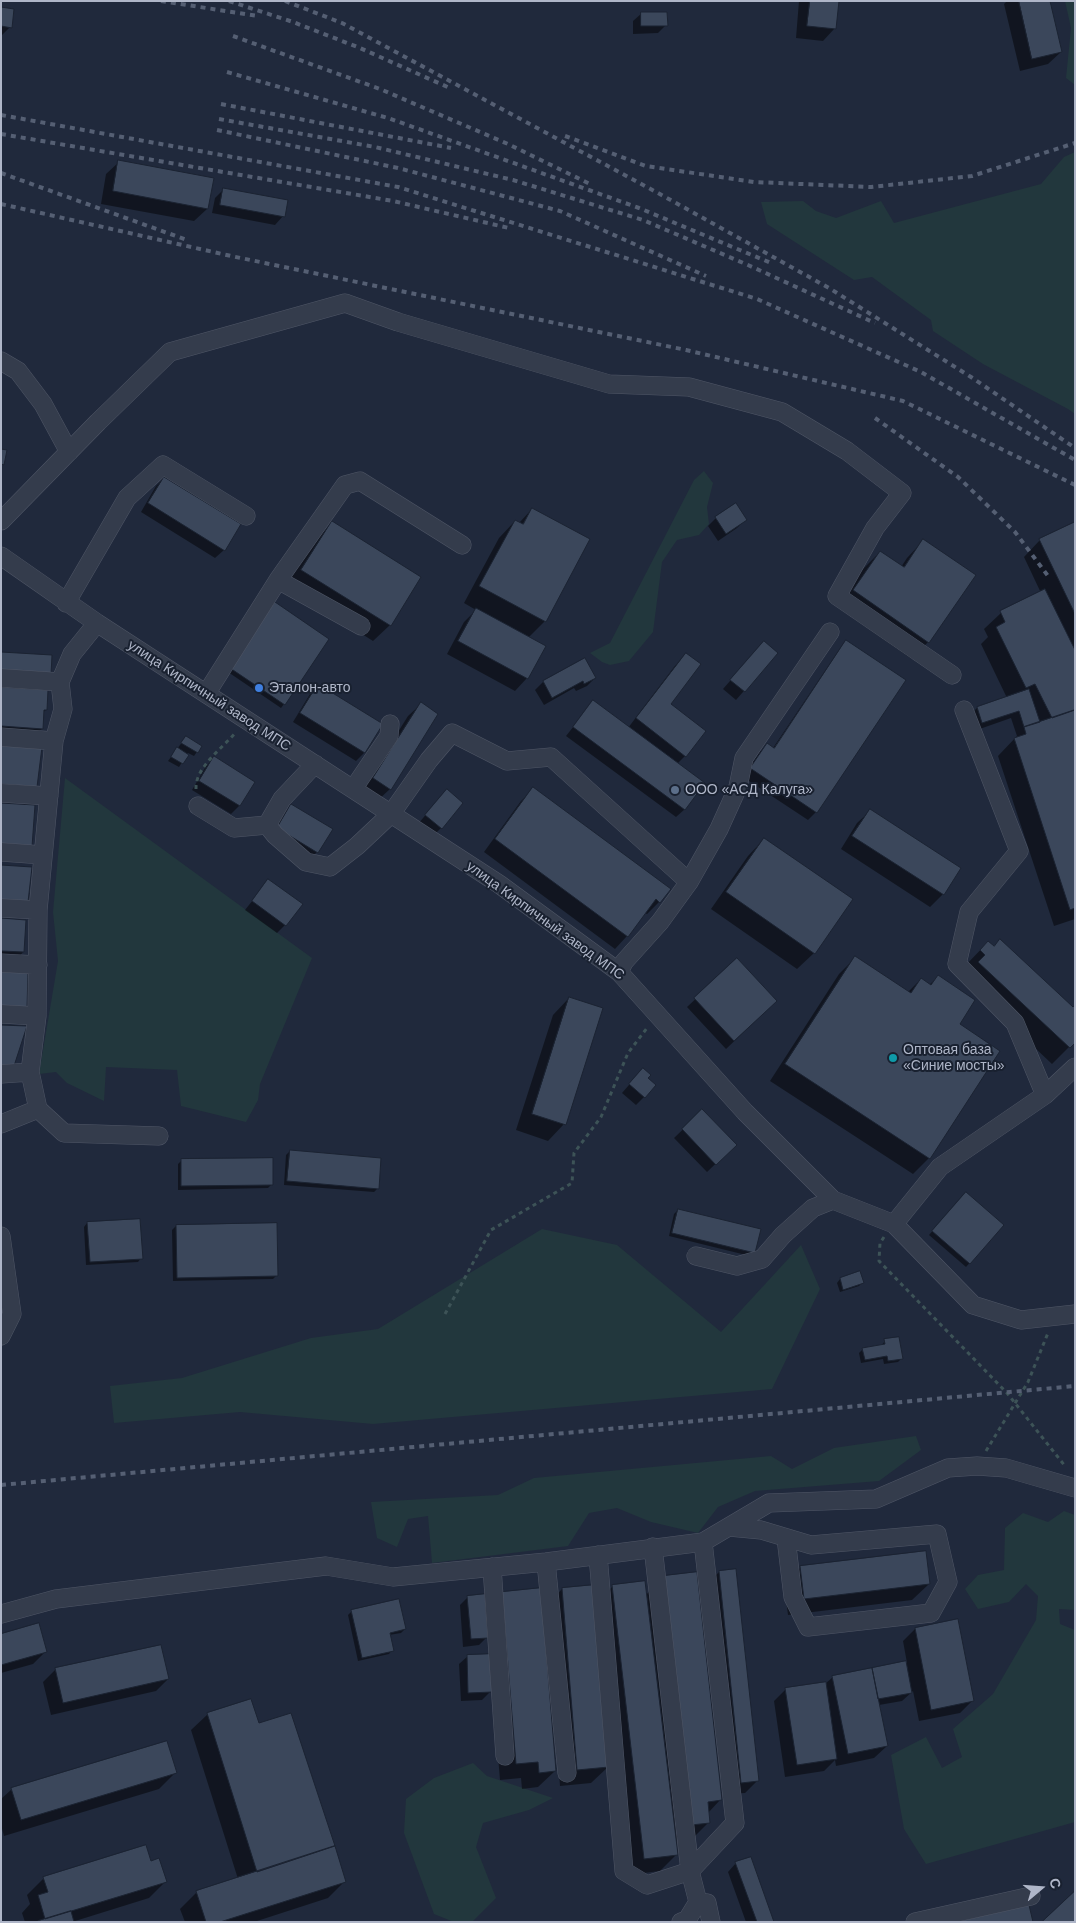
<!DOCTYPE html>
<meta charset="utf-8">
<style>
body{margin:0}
#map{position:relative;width:1076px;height:1923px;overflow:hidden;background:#20293c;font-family:Helvetica,sans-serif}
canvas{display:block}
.frame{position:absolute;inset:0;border:2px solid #afb6c8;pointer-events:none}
.north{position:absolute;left:1016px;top:1863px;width:50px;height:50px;-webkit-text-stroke:4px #192130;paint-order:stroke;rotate:72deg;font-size:14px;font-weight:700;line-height:20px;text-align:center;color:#afb6c8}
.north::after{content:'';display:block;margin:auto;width:18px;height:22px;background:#afb6c8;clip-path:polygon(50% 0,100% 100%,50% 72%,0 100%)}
</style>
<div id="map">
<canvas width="1076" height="1923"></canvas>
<div class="frame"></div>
<div class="north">С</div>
</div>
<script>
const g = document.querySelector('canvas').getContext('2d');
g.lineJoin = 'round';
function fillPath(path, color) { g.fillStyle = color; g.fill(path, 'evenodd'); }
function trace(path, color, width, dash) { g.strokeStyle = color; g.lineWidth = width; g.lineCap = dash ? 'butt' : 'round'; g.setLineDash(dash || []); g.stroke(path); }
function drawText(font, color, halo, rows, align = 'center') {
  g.font = font + ' Helvetica,sans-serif'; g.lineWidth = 4; g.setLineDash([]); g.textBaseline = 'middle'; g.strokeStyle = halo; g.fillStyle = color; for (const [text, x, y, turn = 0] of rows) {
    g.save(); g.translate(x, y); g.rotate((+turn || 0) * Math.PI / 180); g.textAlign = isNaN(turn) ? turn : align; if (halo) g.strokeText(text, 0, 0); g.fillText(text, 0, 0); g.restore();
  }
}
const green = new Path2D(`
 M1065,1h10v84l-9,-7 5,-50z
 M1075,152v262l-7,-5 -85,-45 -50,-33 -2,-11 -59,-43 -18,3 -87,-56 -6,-22 42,-1 13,10 20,7 45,-17 13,22 147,-39 23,-27z
 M704,471l9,12 -6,24 2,17 -10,11 -22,5 -15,22 -9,70 -24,29 -19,4 -8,-3 -12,-9 20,-10 84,-163z
 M65,778l247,180 -52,126 -2,16 -12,22 -65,-16 -4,-36 -71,-3 -2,34 -37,-18 -11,-11 -17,2 19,-113 -5,-49z
 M542,1229l75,16 104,87 80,-87 19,44 -48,100 -399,35 -133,-12 -126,11 -4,-37 72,-8 129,-40 67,-9z
 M916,1436l5,14 -42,31 -124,10 -37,16 -20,26 -47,-11 -34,-14 -28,5 -21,33 -136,17 -4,-47 -20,3 -11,28 -20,-9 -6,-36 127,-7 36,-17 237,-22 21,13 42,-21z
 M1064,1511l11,4v95l-16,-1 1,15 15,6v192l-149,42 -22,-35 -13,-74 35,-18 16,31 20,-11 -9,-28 40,-35 43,-74 2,-24 -12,-12 -17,18 -31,7 -13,-20 13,-14 26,-5 1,-42 18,-15 25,9z
 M473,1763l14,13 66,22 -24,12 -46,13 -7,24 20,51 -24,24h-18l-20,-8 -30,-81 2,-34 28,-21z`);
const shadow = new Path2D(`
 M799,1h39l-3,27 -12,13 -27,-3z
 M1007,1h41l13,51 -13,12 -28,7 -16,-67z
 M1,8l9,19 -9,9z
 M642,13l24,12 -8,8 -25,1v-13z
 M119,162l93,17 -5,30 -13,12 -93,-17 5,-30z
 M223,190l60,26 -8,9 -63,-12 3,-15z
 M164,478l60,72 -9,8 -74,-46 15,-26z
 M532,509l13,112 -17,17 -1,40 -12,13 -68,-37 17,-32 12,-12 -12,-7 35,-65 16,-17 4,2z
 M716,518l29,2 -8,8 -19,13 -10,-15z
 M332,523l58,102 -17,16 -87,-55 30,-47z
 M1075,524v395l-21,7 -56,-170 19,-20 -6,-18 -37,13 -5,-15 8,-8 30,-10 -26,-54 7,-7 -4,-8 17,-16 40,-20 -17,-36 16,-17z
 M923,541l5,101 -16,17 -75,-52 26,-38 17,-17 21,15 6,-9z
 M275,604l9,100 -3,4 -53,-36z
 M764,642l13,11 -41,47 -13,-11z
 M847,642l-31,170 -8,8 -65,-43 16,-24 8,-9 6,4 66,-98z
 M686,654l-17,50 16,52 -8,8 8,45 -9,8 -110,-81 27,-34 35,26 46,-61z
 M585,660l10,18 -8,8 -11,5 -2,-3 -30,17 -9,-15 8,-8z
 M318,686l63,39 -17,28 -8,8 -63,-39 17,-28z
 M1,689l45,21 -4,3v16l-4,3 -37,-2z
 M421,704l-31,85 -13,12 -16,-10 47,-75z
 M186,737l15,9 -7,10 -6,-3 -9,14 -11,-6z
 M214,758l40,24 -15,24 -8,8 -39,-24 14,-24z
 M534,789l125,113 -12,12 -2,-1 -18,23 -12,13 -131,-97 37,-51z
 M439,799l2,29 -8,8 -15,-12z
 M292,805l25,47 -8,8 -39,-24 14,-23z
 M870,811l89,57 -16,26 -13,13 -89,-58 16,-26z
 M764,839l50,114 -17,16 -86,-60 37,-53z
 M268,881l17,44 -8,8 -32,-23z
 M1,919l22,33 -3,4 -19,-1z
 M988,942l84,67 3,32 -23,23 -89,-84 1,-13z
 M855,958l53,34 13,-13 8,6 9,-8 -9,181 -16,16 -143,-93 69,-107z
 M737,960l31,49 -42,40 -39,-42z
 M569,998l-5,126 -16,17 -32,-11 37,-115z
 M635,1078l11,1 -2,18 -8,8 -14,-12z
 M702,1111l33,34 -28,27 -33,-34z
 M290,1151l87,38 -3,3 -90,-7 2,-30z
 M181,1161l91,23 -4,4 -90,2v-26z
 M962,1197l40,29 -36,41 -37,-32z
 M678,1210l76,42 -4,4 -81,-20 5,-22z
 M87,1223l54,35 -3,4 -52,3 -2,-38z
 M176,1226l101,49 -4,4 -100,2 -1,-51z
 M840,1279l23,3 -4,4 -19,6 -3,-9z
 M885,1341l17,17 -4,4 -14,2 -1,-5 -22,4 -2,-10 4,-4 18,-3z
 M801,1567l128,17 -17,16 -124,15 -4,-31z
 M719,1572l39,208 -13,13 -16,1 -22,-210z
 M663,1577l58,222 -13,14 1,9 -17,17 -17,2 1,14 -16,16 -32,4 -20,-108 -17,16 -31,3 -14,-180 16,-17 32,16 19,-19 33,9z
 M503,1593l52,178 -17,16 -16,2 -1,-11 -21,2 -8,-96 -2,8 -8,8 -21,1 -2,-37 9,-8 22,-1 -2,-19 -9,9 -16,2 -3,-42 8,-8 17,14z
 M352,1611l53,18 -4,4 -12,2 3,15 -3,4 -31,7 -10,-46z
 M957,1620l15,81 -12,12 -41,8 -6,-30 -11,10 -23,4 8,41 -13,12 -38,8 -1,-6 -11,11 -39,6 -11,-76 12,-12 40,-6 7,-6 74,-14 -4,-22 12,-12z
 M1,1635l45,16 -13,13 -32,9z
 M56,1669l112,10 -12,12 -105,24 -8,-33z
 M208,1714l51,11 86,156 -17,17 -74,24h-69l-5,-13 17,-17 41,-13 -47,-149z
 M175,1773l-16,16 -155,47 -3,-11v-26l11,-10z
 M150,1862l15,20 -16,16 -77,24h-47l-3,-9 8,-9 -3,-9 17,-17z
 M736,1863l37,59h-27l-18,-50z`);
const building = new Path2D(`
 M810,1h29l-3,28 -29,-3z
 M1019,1h31l12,51 -30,7z
 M1,7l13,2 -2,19 -11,-2z
 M641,12h26l1,14h-27z
 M118,160l96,18 -6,31 -95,-18z
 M223,188l65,12 -3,17 -65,-12z
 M1,449l6,1 -3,15 -3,-1z
 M164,477l77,47 -16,27 -77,-48z
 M736,503l11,17 -21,14 -11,-17z
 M532,508l58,31 -44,83 -67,-36 36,-66 8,4z
 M332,521l89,56 -30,49 -90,-56z
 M1075,522v92l-36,-75z
 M923,539l53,36 -47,68 -76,-53 27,-39 24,16z
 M1045,589l30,61v60l-23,8 -17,-34 -9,4 -30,-61 9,-5 -5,-11z
 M275,602l54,37 -44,66 -55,-37z
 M476,608l70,38 -18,33 -70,-38z
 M846,640l60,40 -89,133 -67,-45 17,-25 7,5z
 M764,641l14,12 -33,39 -15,-12z
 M1,652l51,3 -1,20 -50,-4z
 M686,653l15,11 -30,40 35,27 -20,26 -50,-39z
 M585,658l11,20 -12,6 -1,-3 -31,17 -9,-17z
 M318,684l65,40 -18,29 -65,-40z
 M1,687l47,3 -1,20h-3l-1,19 -42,-3z
 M1029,689l11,33 -16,5 -5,-16 -37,12 -5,-16z
 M593,700l112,83 -20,27 -112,-83z
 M421,702l17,12 -47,76 -18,-12z
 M1075,710v198l-5,2 -56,-172 12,-4 -2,-7z
 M186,736l16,10 -4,7 -17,-10z
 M1,744l41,3 -5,40 -36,-3z
 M177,747l12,8 -6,9 -12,-7z
 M214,756l41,26 -15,24 -41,-25z
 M533,787l138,102 -11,14 -4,-4 -28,38 -133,-98z
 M447,789l16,14 -21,26 -17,-14z
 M1,803l34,2 -3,42 -31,-2z
 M291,804l42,25 -15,24 -41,-25z
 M870,809l91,59 -17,27 -92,-59z
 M764,838l89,61 -38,55 -89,-62z
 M1,865l31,2 -4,35 -27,-2z
 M268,879l35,25 -17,22 -34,-25z
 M1,918l25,2 -2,32 -23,-1z
 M1000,939l73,68 2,-2v38l-5,5 -92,-86 7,-7 -5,-5 8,-9 6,5z
 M855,956l56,37 10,-15 10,7 7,-10 37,25 -15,24 40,27 -70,108 -145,-95z
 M737,958l40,43 -43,40 -40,-43z
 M1,971l27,1 -1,36 -26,-1z
 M569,997l34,11 -37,117 -34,-11z
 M1,1025l26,1 -13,40h-13z
 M643,1068l8,7 -3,3 8,7 -11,13 -16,-14z
 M702,1109l35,36 -21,20 -34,-36z
 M290,1150l91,8 -2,31 -92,-8z
 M273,1158v27l-92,1v-27z
 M966,1192l38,33 -34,39 -38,-33z
 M678,1209l83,20 -6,24 -83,-20z
 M140,1219l3,40 -53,3 -3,-40z
 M277,1223l1,53 -101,2 -1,-53z
 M860,1271l4,12 -21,7 -3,-12z
 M899,1337l4,22 -15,2 -1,-5 -22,4 -3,-12 23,-4 -1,-5z
 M926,1551l4,33 -126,15 -4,-33z
 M736,1569l23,212 -18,2 -22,-212z
 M697,1572l25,228 -14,2 2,21 -19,2 -28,-249z
 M645,1581l33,274 -34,4 -32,-274z
 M594,1585l15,182 -32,3 -15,-182z
 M541,1588l15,183 -17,2 -1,-11 -22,2 -14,-172z
 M485,1594l3,44 -17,1 -4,-43z
 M399,1599l7,30 -16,4 4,18 -32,7 -11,-48z
 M958,1619l16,82 -43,9 -16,-82z
 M39,1623l8,29 -46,13v-31z
 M161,1645l8,34 -106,24 -8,-35z
 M490,1654l2,38 -24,1 -1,-38z
 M906,1661l6,32 -34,6 -6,-31z
 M872,1668l16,78 -40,8 -16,-78z
 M826,1682l11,77 -40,6 -12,-77z
 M251,1699l8,24 32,-10 44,133 -78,26 -50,-159z
 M167,1741l10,32 -156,47 -10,-32z
 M146,1845l5,16 8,-3 8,24 -122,37 -7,-24 10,-3 -5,-15z
 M335,1846l11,36 -126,40h-14l-10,-31z
 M751,1857l23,65h-17l-22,-60z
 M1075,1891v31h-33z
 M1029,1905l4,17h-78z
 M71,1911l3,11h-36v-1z`);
const path = new Path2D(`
 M196,789c-1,-22 27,-41 39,-56
 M884,1237l-4,6 -1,18 128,132 58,73
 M445,1314l46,-84 81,-47 2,-30 27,-36 27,-64 19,-25
 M986,1451l42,-69 20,-49`);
const minor = new Path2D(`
 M1,361l17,10 25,33 26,48
 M1,521l97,-99 72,-70 175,-49 53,19 211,62 80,3 93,25 65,39 55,42 -27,35 -38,68 115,79
 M1,556l96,67 402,261 120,88 126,140 88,88 61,24 79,81 48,15 54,-6
 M278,580l83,46
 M66,603l61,-105 36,-33 83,51
 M1,678l59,4
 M206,694l72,-114 67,-95 15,-4 102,64
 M964,710l55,141 -50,61 -12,52 58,59 30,72
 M1,737l53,4
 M315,764l-33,35 -15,26 8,10 31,27 24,5 27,-21 34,-32 38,-54 23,-27 55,28 44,-4 138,125
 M353,789l36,-53 1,-12
 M1,793l48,3
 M198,806l36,22 33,-3
 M1,852l42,3
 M1,908l37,2
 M1,963l37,2
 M619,972l5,-10 36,-40 29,-40 30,-53 19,-42 6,-29 86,-126
 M1,1014l36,2
 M30,1072l8,37 26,24 95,3
 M1,1074l29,-2 7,-56 1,-106 16,-169 9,-32 -3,-27 12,-28 25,-31
 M1,1124l37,-15
 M894,1224l46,-57 105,-72 30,-28
 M1,1236l11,78 -11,22
 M696,1256l41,10 25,-7 21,-24 30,-27 20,-8
 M729,1527l32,3 50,15 126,-11 11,48 -17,31 -123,14 -15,-30 -7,-59
 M653,1547l37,324
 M598,1555l26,316 23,14 43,-14 8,31 -11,18 -6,2
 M546,1562l21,211
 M492,1567l13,189
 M1,1614l55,-15 270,-33 67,11 153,-15 157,-20 66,-39 107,-4 72,-31 29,-2 29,2 69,20
 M690,1871l45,-48 -32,-281
 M698,1902l9,1 4,19
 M915,1922l116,-26`);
const rail = new Path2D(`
 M161,1l97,15
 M229,1l64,21 67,26 92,41
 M285,1l57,22 316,170 171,95 142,89 104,71
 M233,36l147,53 128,55 82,40
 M227,72l161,46 251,90 132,55
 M221,104l230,44
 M1,115l397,72 359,112 164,73 154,88
 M219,119l156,28 138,33 130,40 105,45 127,58
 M217,130l181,38 162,43 146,65
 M1,134l392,67 116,27
 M565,136l81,30 108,16 117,5 101,-11 103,-33
 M1,173l186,67
 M1,204l230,52 455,94 217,51 172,84
 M875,418l83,59 57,55 33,44
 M1,1485l1074,-99`);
const markers = [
 [259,688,5,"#3f7fe0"],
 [675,790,5,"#5c6f8a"],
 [893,1058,5,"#0f9aa8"]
];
const poiNames = [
 ["Эталон-авто",269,688],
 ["ООО «АСД Калуга»",685,790],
 ["Оптовая база",903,1050],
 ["«Синие мосты»",903,1066]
];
const streetNames = [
 ["улица Кирпичный завод МПС",209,696,33],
 ["улица Кирпичный завод МПС",545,921,36]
];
fillPath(green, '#22373d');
fillPath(shadow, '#0007');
fillPath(building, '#3b475b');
trace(building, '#1b2332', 1);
trace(minor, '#4f5666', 19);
trace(path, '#3d5357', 3, [4, 4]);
trace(minor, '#343c4c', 18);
trace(rail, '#555f73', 4, [5, 5]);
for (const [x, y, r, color] of markers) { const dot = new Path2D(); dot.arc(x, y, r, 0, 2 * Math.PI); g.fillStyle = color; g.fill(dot); trace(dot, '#192130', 2); }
drawText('14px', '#afb6c8', '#192130', poiNames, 'left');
drawText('14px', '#afb6c8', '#192130', streetNames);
</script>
